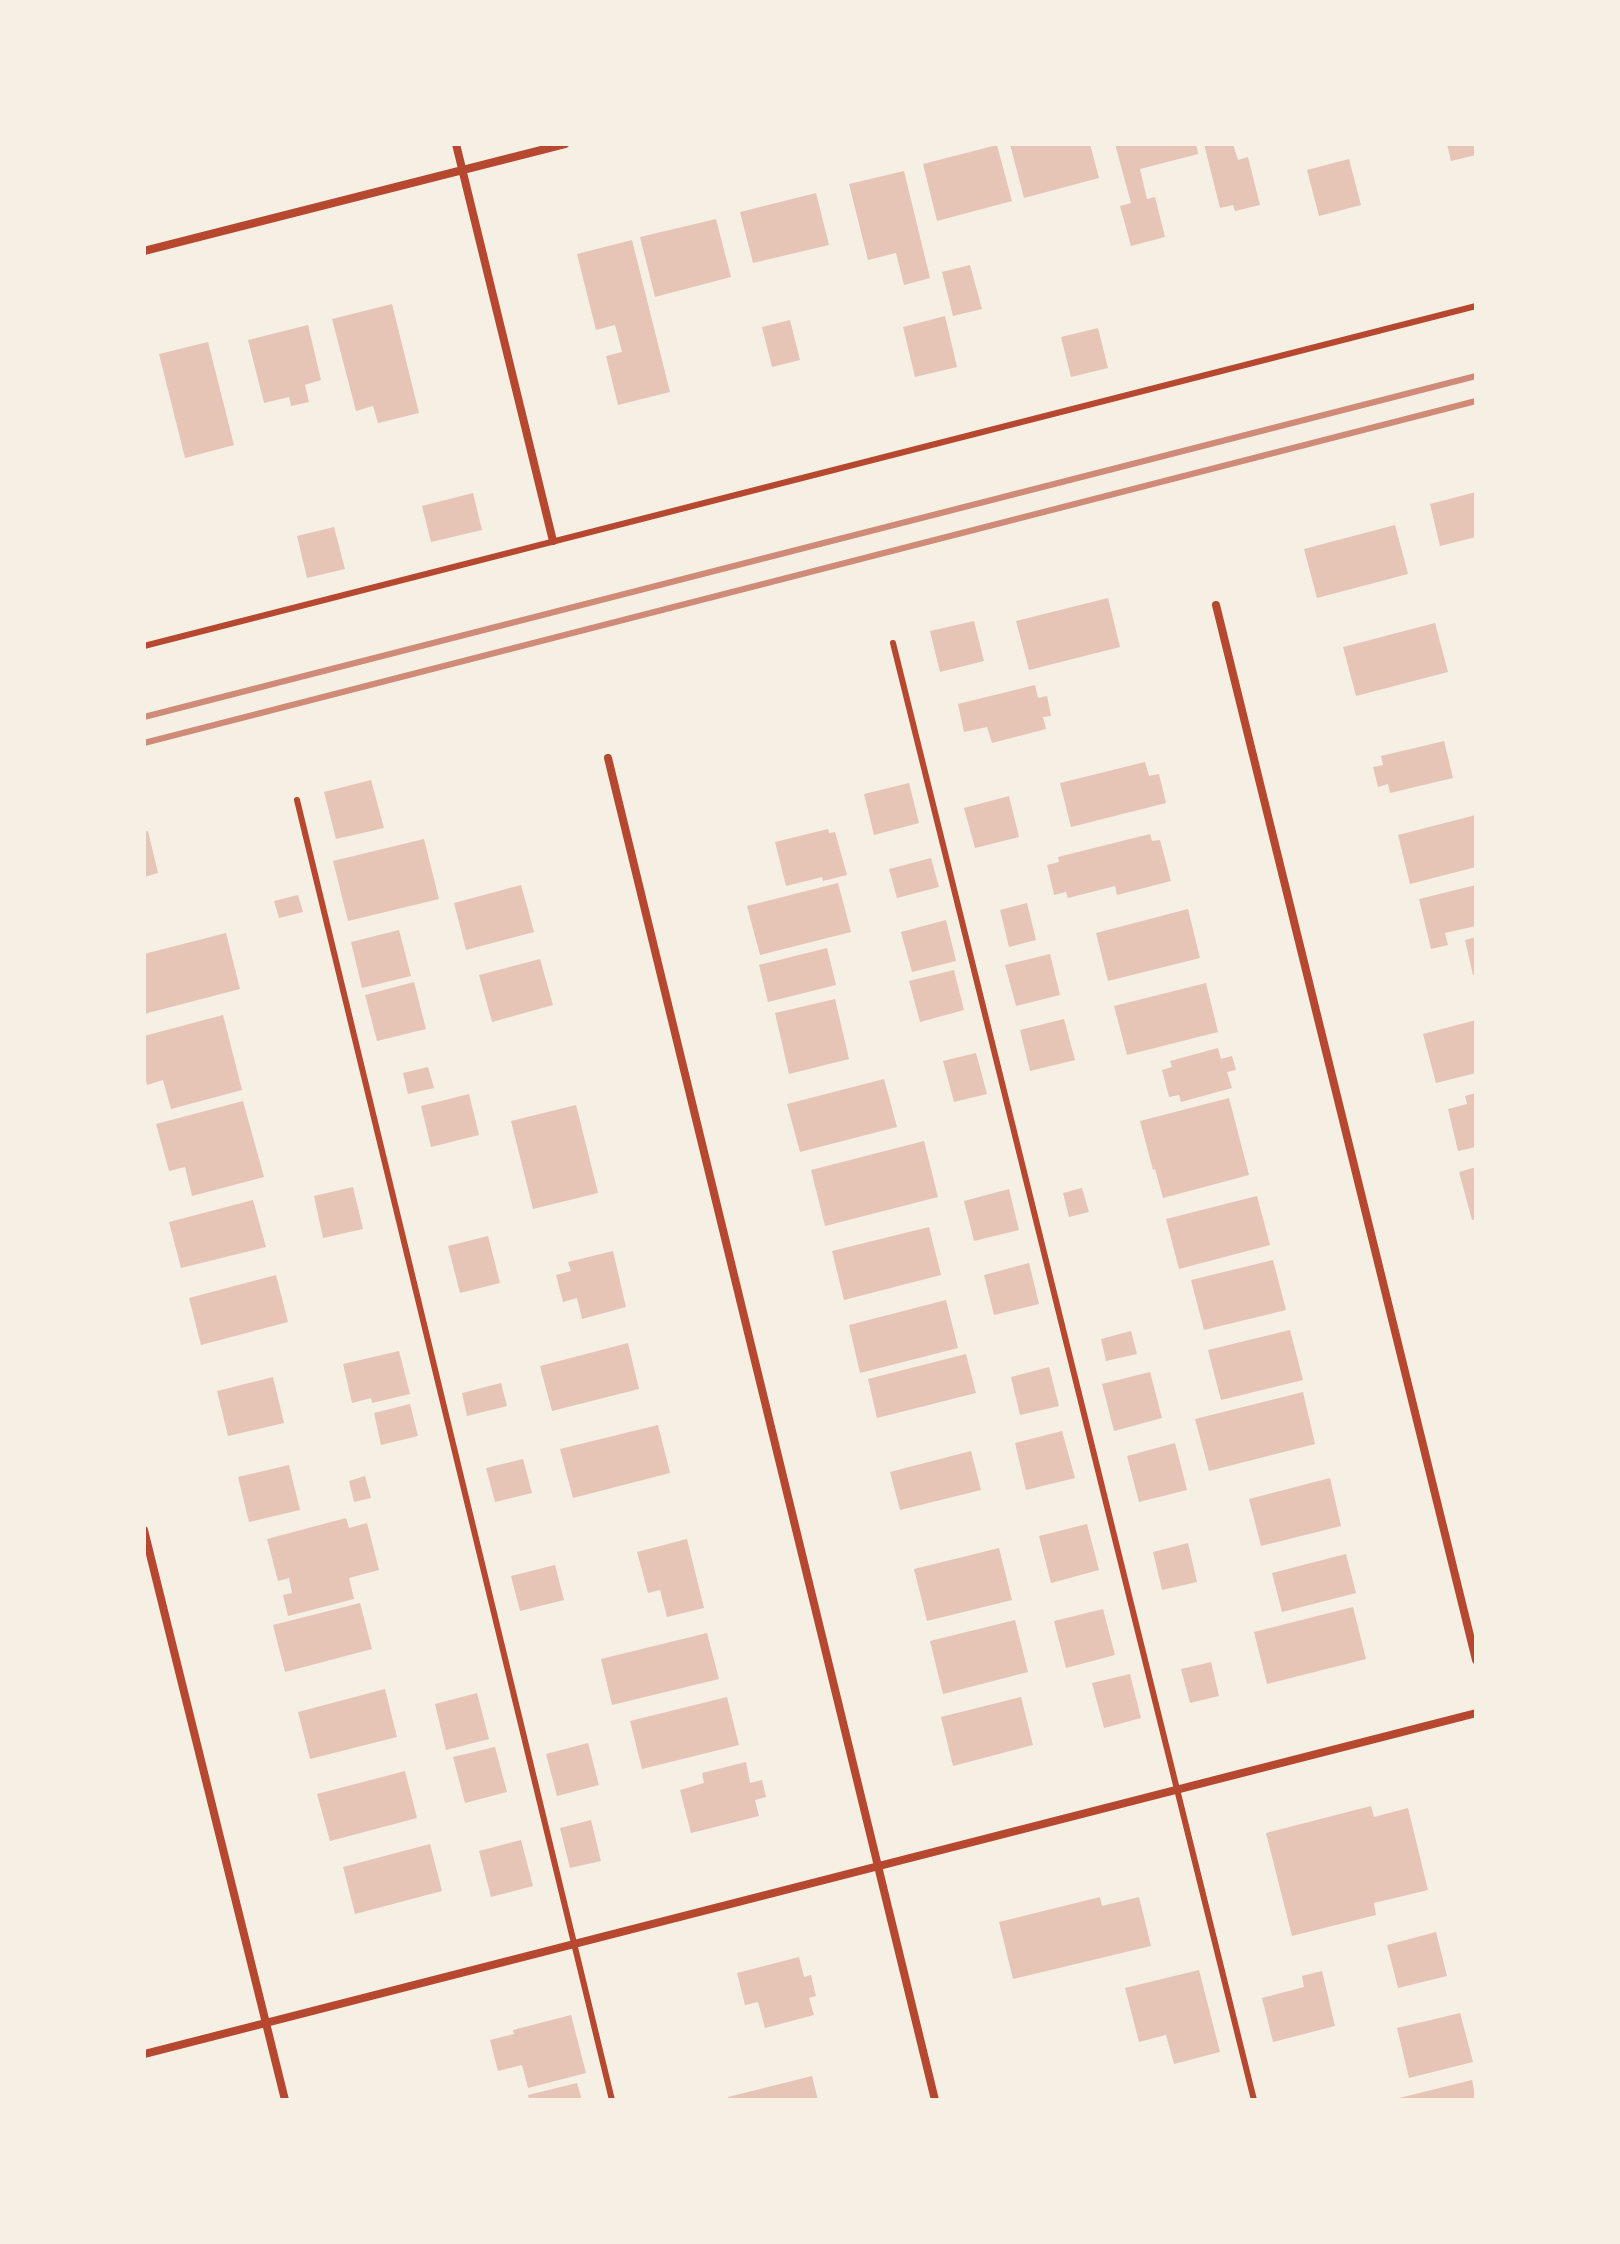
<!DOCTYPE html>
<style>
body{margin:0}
#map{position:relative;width:1620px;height:2244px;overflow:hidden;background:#f6efe4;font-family:"Public Sans",sans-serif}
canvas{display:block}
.frame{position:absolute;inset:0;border:146px solid #f6efe4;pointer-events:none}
</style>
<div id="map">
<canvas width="1620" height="2244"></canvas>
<div class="frame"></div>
</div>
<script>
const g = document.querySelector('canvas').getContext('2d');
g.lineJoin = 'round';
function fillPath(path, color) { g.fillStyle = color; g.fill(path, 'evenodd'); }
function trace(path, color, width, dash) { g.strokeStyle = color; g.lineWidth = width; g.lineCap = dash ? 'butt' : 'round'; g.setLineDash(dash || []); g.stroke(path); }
const building = new Path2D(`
 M1010,144h80l9,34 -75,20z
 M1115,144h81l2,10 -58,15 7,30 8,-2 10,40 -34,9 -11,-40 11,-3z
 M1204,144h29l5,16 10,-3 12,48 -25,6 -2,-6 -13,3z
 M1447,144h29v11l-25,6z
 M997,145l15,56 -75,20 -14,-57z
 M1349,159l12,46 -42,11 -12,-46z
 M904,171l26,107 -26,7 -8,-32 -28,7 -19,-76z
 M816,193l13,52 -76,18 -13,-51z
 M716,219l15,58 -76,20 -15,-60z
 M632,240l38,152 -52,13 -12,-49 16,-4 -7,-27 -19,5 -19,-76z
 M970,265l12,44 -29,7 -11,-44z
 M392,304l27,109 -41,10 -5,-17 -17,5 -24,-92z
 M945,316l12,51 -42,10 -12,-50z
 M790,320l10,40 -28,7 -10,-40z
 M308,325l13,55 -16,5 4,17 -18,4 -2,-9 -25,6 -16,-63z
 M1098,328l10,40 -37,9 -10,-40z
 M208,342l26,103 -49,13 -26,-104z
 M1476,492v45l-36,9 -10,-42z
 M473,493l9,37 -51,12 -9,-36z
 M1395,525l13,49 -91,24 -13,-49z
 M334,527l11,42 -38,9 -10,-42z
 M1108,598l12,49 -91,23 -13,-49z
 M974,621l10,40 -44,11 -10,-41z
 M1435,623l13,49 -92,24 -13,-49z
 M1035,685l3,13 9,-2 4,20 -8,1 3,12 -54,14 -5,-16 -23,5 -6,-28z
 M1444,741l9,37 -63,15 -2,-9 -10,3 -5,-20 10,-2 -2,-9z
 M1145,762l4,14 10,-2 7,29 -95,24 -11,-44z
 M371,780l13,48 -48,11 -12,-47z
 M909,783l10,40 -45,12 -10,-41z
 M1009,796l10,41 -44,11 -11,-40z
 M1476,815v52l-66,17 -12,-49z
 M828,829l1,4 6,-1 12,43 -24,6 -1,-4 -36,9 -11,-44z
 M148,831l10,42 -14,4v-45z
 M1150,834l2,7 8,-1 11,41 -54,14 -2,-9 -47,12 -2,-6 -12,3 -7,-30 12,-3 -1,-5z
 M424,839l15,60 -91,22 -15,-60z
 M931,858l8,29 -42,11 -8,-29z
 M838,883l13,49 -91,23 -13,-49z
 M521,885l13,47 -68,18 -12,-47z
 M1476,885v41l-31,7 3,12 -17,4 -12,-50z
 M298,895l5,17 -24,6 -5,-17z
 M1027,903l9,37 -27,7 -9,-37z
 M1188,909l12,49 -92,23 -12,-48z
 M946,920l10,41 -44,11 -11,-40z
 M399,930l12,46 -49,12 -11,-46z
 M226,933l14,56 -96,25v-60z
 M1476,937v37l-3,1 -8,-35z
 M827,948l9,37 -68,17 -9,-37z
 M1050,954l10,41 -44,11 -11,-41z
 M540,959l13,46 -61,17 -13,-47z
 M954,970l10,40 -44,12 -11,-41z
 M414,982l12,47 -49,12 -12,-46z
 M1206,983l12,49 -91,23 -13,-49z
 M835,999l14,60 -60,15 -14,-61z
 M223,1015l19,75 -71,19 -8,-29 -16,5 -3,-13v-36z
 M1064,1019l11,41 -45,11 -10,-41z
 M1476,1020v53l-40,10 -13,-49z
 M1218,1048l3,11 11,-3 4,14 -9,2 5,16 -51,14 -2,-7 -10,2 -7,-27 10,-3 -2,-6z
 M976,1053l11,41 -33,8 -11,-41z
 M428,1067l6,21 -26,6 -5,-21z
 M884,1079l13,48 -97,25 -13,-48z
 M1476,1093v54l-18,4 -10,-42 19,-5 -2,-8z
 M469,1094l10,41 -48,12 -10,-41z
 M1229,1098l20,77 -86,23 -8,-29 -2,1 -13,-49z
 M243,1101l21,76 -72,19 -7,-29 -16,4 -13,-47z
 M576,1105l22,88 -65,16 -22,-88z
 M924,1141l14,56 -113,29 -14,-56z
 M1476,1167v52l-4,1 -13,-48z
 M353,1187l10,42 -40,9 -9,-42z
 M1082,1188l7,24 -20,5 -6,-24z
 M1009,1189l10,41 -45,11 -10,-40z
 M1257,1196l13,49 -91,24 -13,-50z
 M253,1200l13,47 -85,21 -12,-46z
 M929,1227l12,48 -97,25 -12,-49z
 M488,1236l12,47 -40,10 -12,-47z
 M613,1251l13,56 -44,12 -5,-21 -14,4 -7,-27 15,-4 -3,-9z
 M1273,1260l13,50 -82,20 -13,-50z
 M1029,1263l10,41 -45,11 -10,-40z
 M276,1275l12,47 -87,23 -12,-47z
 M946,1300l12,48 -98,25 -11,-48z
 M1290,1330l13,50 -82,20 -13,-50z
 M1131,1331l6,23 -31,7 -5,-22z
 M628,1343l11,46 -87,22 -12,-45z
 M399,1351l11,43 -38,9 -1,-5 -19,5 -9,-39z
 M966,1354l10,39 -99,25 -9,-39z
 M1049,1367l10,39 -39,9 -9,-38z
 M1150,1372l12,46 -48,13 -12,-47z
 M273,1377l11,46 -56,13 -11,-45z
 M501,1383l6,23 -40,10 -5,-23z
 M1303,1392l12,52 -106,27 -14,-52z
 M410,1404l8,32 -37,9 -7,-32z
 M658,1425l12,48 -97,25 -13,-49z
 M1062,1431l13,47 -49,12 -11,-47z
 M1175,1443l12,47 -48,12 -12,-46z
 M971,1451l10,39 -81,20 -10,-38z
 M523,1459l9,34 -37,9 -9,-34z
 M289,1465l11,45 -51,12 -11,-45z
 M365,1476l6,22 -17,4 -5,-21z
 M1330,1478l11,48 -80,20 -12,-47z
 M346,1518l3,10 18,-5 12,47 -30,8 5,21 -66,17 -5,-21 9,-2 -3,-15 -11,3 -11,-42z
 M1087,1524l12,46 -48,13 -12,-47z
 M687,1539l17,69 -37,9 -7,-27 -12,3 -11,-41z
 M1188,1543l9,39 -35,8 -9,-38z
 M999,1548l13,52 -85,21 -13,-52z
 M1346,1554l10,39 -74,19 -10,-39z
 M555,1565l9,35 -44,11 -9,-35z
 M360,1603l12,46 -87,23 -12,-47z
 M1353,1607l13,52 -99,25 -13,-52z
 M1103,1609l12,46 -49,13 -12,-47z
 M1015,1620l13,52 -85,22 -13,-53z
 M707,1633l12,46 -107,26 -11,-46z
 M1211,1662l8,34 -29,7 -9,-34z
 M1130,1674l11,44 -37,10 -12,-45z
 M385,1689l12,48 -87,22 -12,-47z
 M477,1693l12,46 -43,11 -11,-46z
 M727,1697l12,48 -97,24 -12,-48z
 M1021,1697l12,48 -80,21 -12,-49z
 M588,1743l11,42 -42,11 -11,-42z
 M495,1747l12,45 -42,11 -12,-46z
 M746,1762l4,21 12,-3 4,17 -11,3 4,16 -68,17 -11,-43 24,-7 -2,-10z
 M405,1771l12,47 -87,23 -13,-47z
 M1371,1806l3,11 34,-9 20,82 -54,13 2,12 -84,21 -26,-103z
 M591,1820l10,41 -31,7 -10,-40z
 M521,1840l12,46 -42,11 -12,-46z
 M430,1844l12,47 -87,23 -12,-47z
 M1100,1897l2,9 37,-9 12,49 -138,33 -14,-57z
 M1436,1932l11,44 -49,12 -11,-43z
 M799,1957l5,20 7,-2 5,21 -7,2 5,17 -49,13 -7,-26 -13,3 -8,-32z
 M1199,1970l21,82 -46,12 -8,-29 -27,7 -14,-54z
 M1322,1971l13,55 -62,16 -11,-44 42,-11 -2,-11z
 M1460,2013l13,49 -64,16 -12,-50z
 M571,2015l15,58 -58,15 -6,-23 -24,6 -8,-31 24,-6 -1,-4z
 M812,2076l6,24h-90v-3z
 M1472,2080l4,20h-81v-1z
 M577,2083l5,17h-53l-1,-5z`);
const service = new Path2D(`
 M893,643l361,1457
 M144,646l1332,-340
 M297,800l315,1300`);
const minor = new Path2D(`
 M456,144l97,397
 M144,251l421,-107
 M1216,605l260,1055
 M608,758l327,1342
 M144,1530l141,570
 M144,2054l1332,-341`);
const rail = new Path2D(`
 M144,717l1332,-341
 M144,743l1332,-342`);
fillPath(building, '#e6c5b7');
trace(service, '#b5482f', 6);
trace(minor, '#b5482f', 8);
trace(rail, '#cf8b77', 6);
</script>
